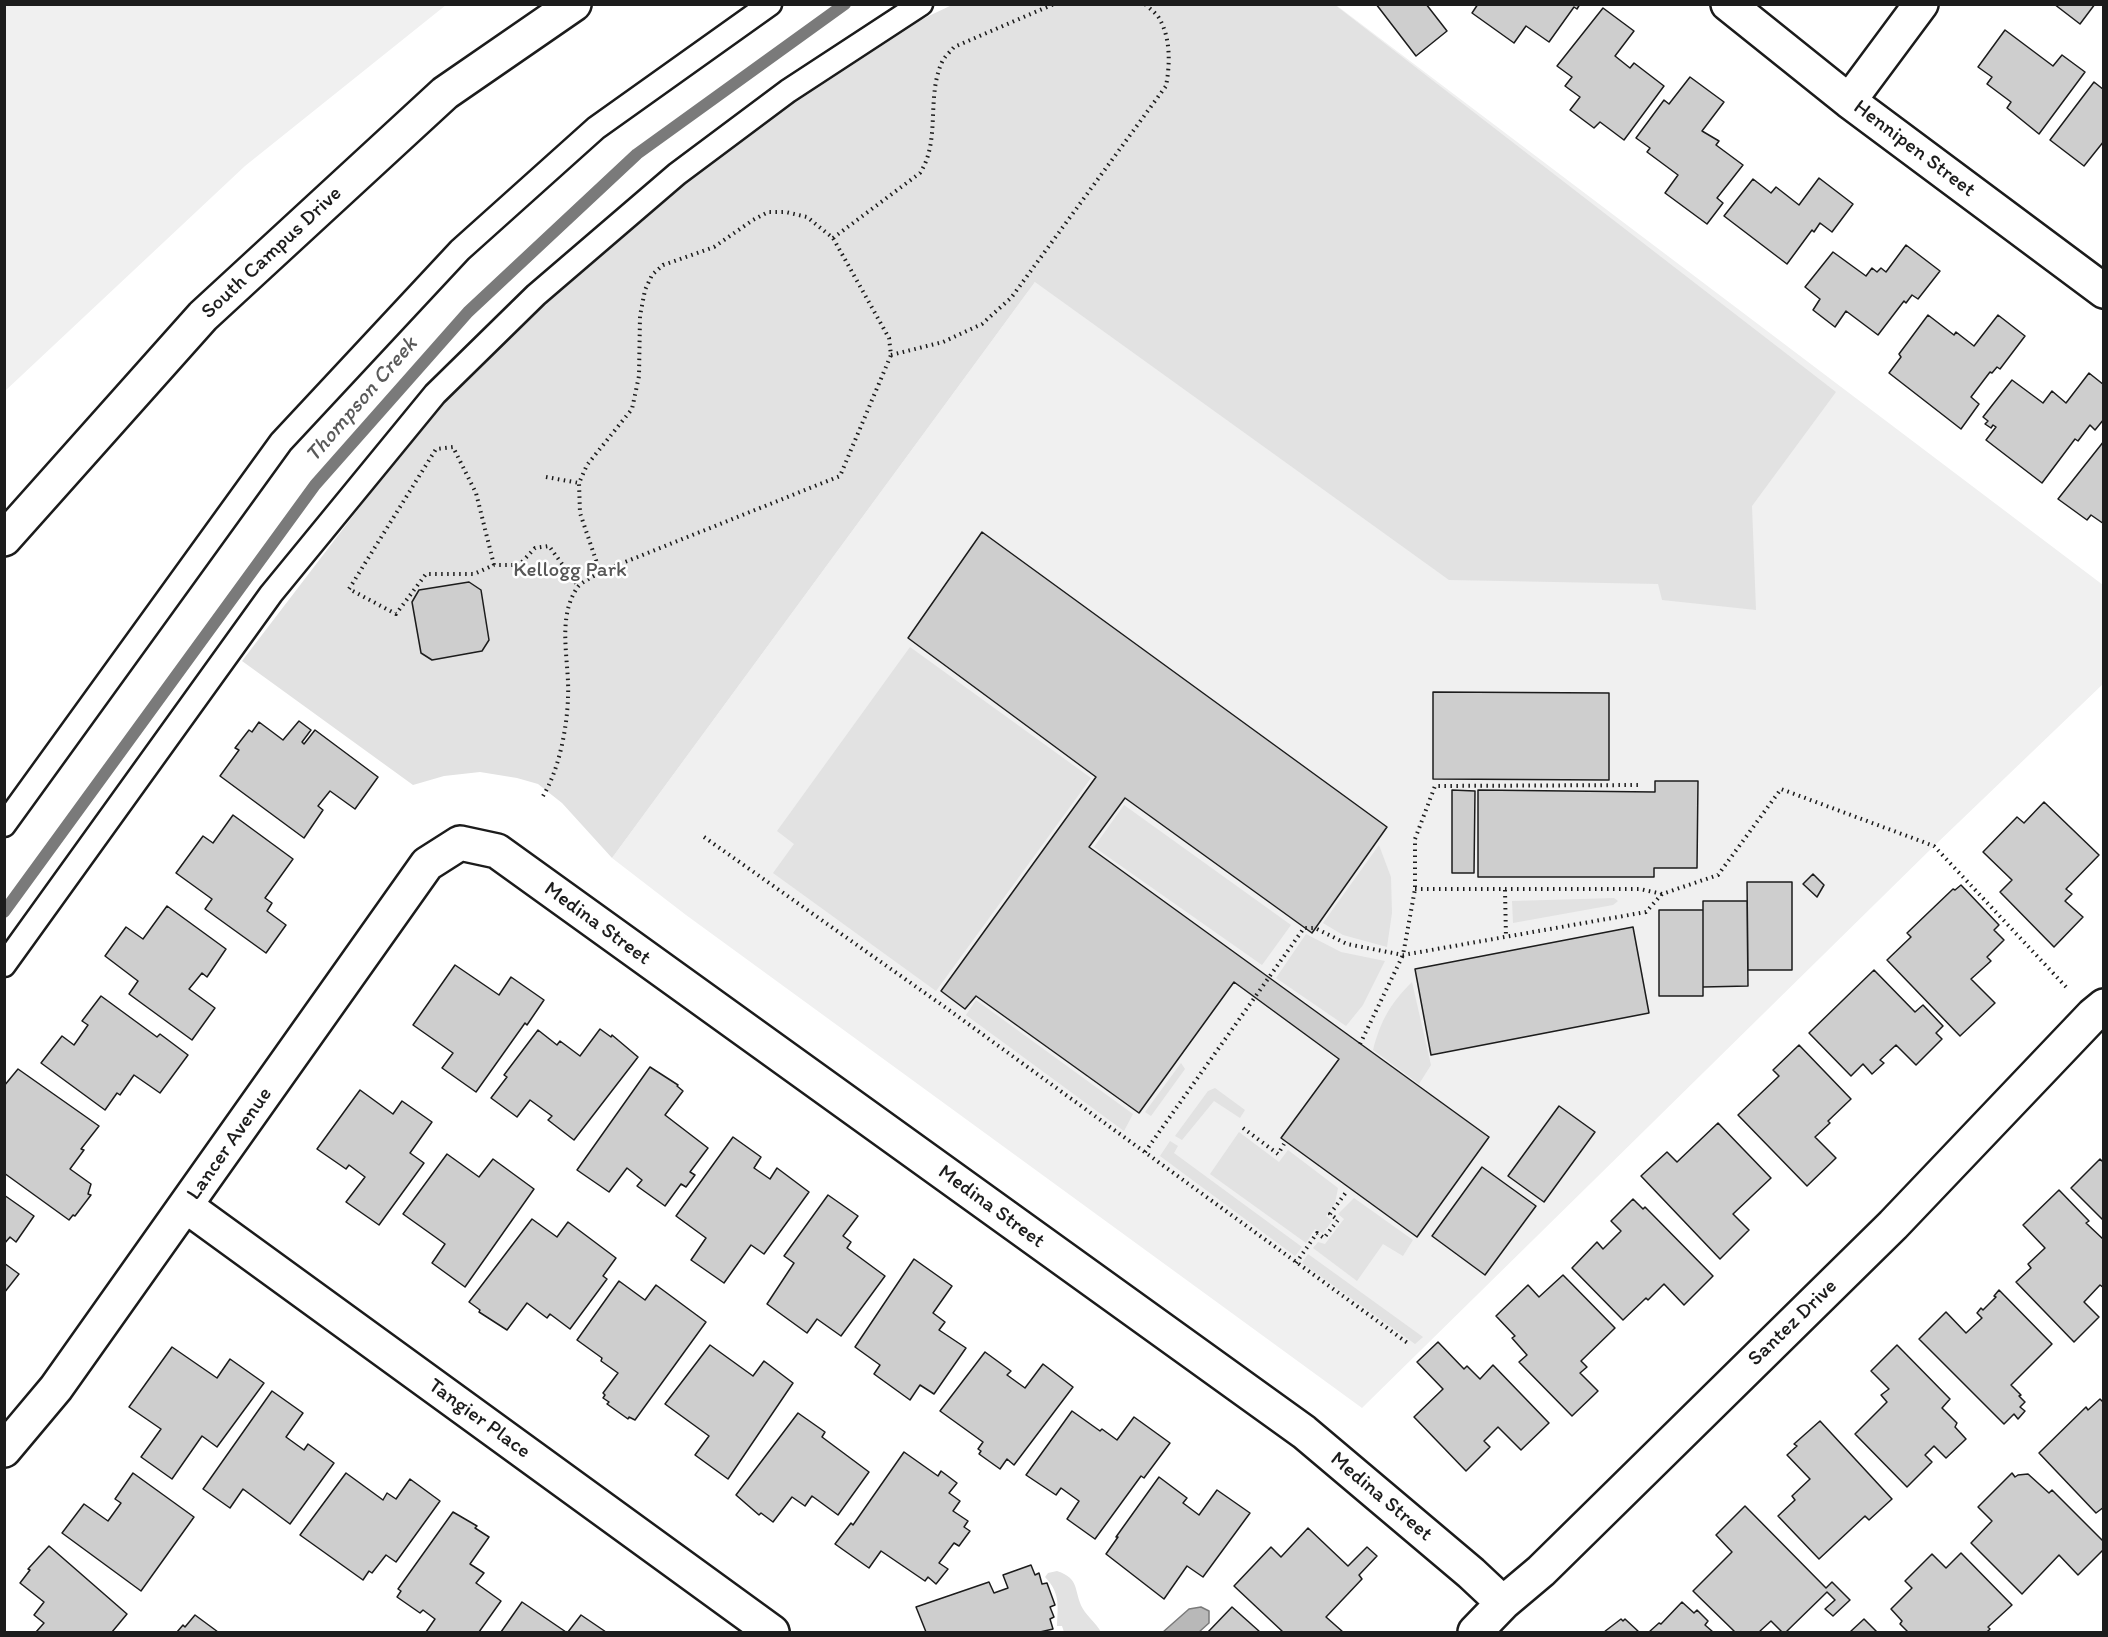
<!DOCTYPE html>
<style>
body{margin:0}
#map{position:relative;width:2108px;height:1637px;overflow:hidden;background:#fff;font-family:Itim,sans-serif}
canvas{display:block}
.frame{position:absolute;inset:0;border:6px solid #1c1c1c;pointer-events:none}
</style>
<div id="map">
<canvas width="2108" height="1637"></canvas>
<div class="frame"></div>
</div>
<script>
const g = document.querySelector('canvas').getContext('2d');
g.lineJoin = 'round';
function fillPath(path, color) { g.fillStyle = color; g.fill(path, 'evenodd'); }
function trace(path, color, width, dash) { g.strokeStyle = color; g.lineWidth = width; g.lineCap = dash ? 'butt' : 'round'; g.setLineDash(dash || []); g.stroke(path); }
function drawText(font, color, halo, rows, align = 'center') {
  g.font = font + ' Itim,sans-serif'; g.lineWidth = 5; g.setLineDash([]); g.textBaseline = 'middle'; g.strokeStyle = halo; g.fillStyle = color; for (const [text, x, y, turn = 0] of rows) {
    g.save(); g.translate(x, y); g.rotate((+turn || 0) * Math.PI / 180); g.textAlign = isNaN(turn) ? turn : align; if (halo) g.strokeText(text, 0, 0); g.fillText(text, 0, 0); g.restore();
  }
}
const built = new Path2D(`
 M5,4h441v1l-201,161 -240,225z
 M1247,5h89l767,580v99l-169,162 -572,562 -676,-493 -74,-57 423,-576z`);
const green = new Path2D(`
 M952,5h383l501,387 -84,114 4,104 -94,-10 -4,-16 -209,-4 -414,-298 -423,576 -50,-55 -24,-19 -21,-6 -37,-6 -36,4 -31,9 -171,-124 156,-204 56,-65 97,-95 160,-137 188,-130z
 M910,647l181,131 -155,213 -163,-118 21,-29 -17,-13z
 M1124,805l167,120 -29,40 -168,-118z
 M1379,845l12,32 1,36 -5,34 -44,-12 -20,-12z
 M1614,898l4,3 -5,4 -100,18 -1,-22z
 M1306,934l35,18 44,9 -22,44 -17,21 -70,-48z
 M1412,982l19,83 -12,19 -46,-34c8,-30 17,-46 39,-68z
 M976,1000l157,114 -9,17 -158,-116z
 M1181,1063l4,6 -34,47 -6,-4z
 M1215,1088l30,22 -5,8 -26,-17 -32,39 -7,-4 33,-45z
 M1239,1132l40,30 9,-12 50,38 -3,15 -9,13 6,5 -9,12 -8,-4 -9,14 -96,-69z
 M1170,1141l8,5 -4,7 128,94 -7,9 -135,-100z
 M1354,1198l59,42 -10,16 -20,-12 -26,37 -44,-33 5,-6 7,2 19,-25 -6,-5z
 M1308,1254l115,83 -8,7 -113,-81z
 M1057,1571c24,8 16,20 26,38 5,8 13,14 18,23h-37l-2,-6h-5c1,-22 3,-33 -12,-49l3,-4z`);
const water = new Path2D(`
 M1201,1607l8,4v12l-10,9h-36l26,-23z`);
const stream = new Path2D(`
 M4,912l311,-427 153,-173 169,-158 208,-150`);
const building = new Path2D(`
 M1376,4h50l21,27 -31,25z
 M1478,4h102l-3,5 -3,-2 -25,35 -23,-16 -12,17 -42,-30z
 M2054,4h41l-15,20z
 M1603,8l31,23 -19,25 15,12 4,-5 30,23 -40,54 -24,-18 -6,6 -24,-18 10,-13 -15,-11 7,-9 -15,-11z
 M2005,30l48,36 9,-11 23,17 -46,62 -32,-26 4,-6 -24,-18 5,-7 -14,-10z
 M1690,77l34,25 -22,29 17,10 -3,4 27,20 -26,33 6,5 -16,21 -42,-31 13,-18 -31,-23 3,-4 -14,-10 28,-38 5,4z
 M2094,82l10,8v51l-20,25 -34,-26z
 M1819,178l34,26 -21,28 -12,-9 -6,9 -2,-2 -25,34 -63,-48 29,-37 18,14 5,-6 23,18z
 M1906,245l34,26 -22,28 -6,-4 -6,8 -2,-2 -26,34 -32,-24 -11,16 -22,-17 7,-11 -15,-12 28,-35 33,24 6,-8 5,4 4,-4 5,4z
 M1928,315l26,20 2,-3 18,14 24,-31 27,21 -25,33 -3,-2 -5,6 -2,-1 -19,25 8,7 -18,25 -72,-56 12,-16 -2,-3z
 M2089,373l15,12v34l-9,11 -5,-5 -12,16 -3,-2 -33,44 -56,-43 10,-13 -3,-2 -2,3 -6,-4 3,-3 -5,-4 29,-37 31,23 9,-12 14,12z
 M2104,441v83l-13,-9 -4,5 -29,-21z
 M982,532l405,295 -75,106 -187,-135 -36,49 400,290 -72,100 -136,-99 58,-79 -105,-77 -95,131 -163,-117 -11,13 -24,-18 155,-214 -188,-139z
 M469,582l12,8 8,50 -7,11 -50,9 -11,-7 -9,-51 7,-12z
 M1433,692l176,1v87l-176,-1z
 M299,721l12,9 -9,12 2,2 11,-14 63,47 -23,32 -25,-18 -12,15 5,4 -19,28 -84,-62 19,-26 -4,-2 14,-18 3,2 7,-10 24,18z
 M1655,781h43l-1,87h-43v9h-176v-87l177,2z
 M1452,790l23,1 -1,82h-22z
 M2044,802l55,53 -33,34 6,5 -7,7 18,16 -29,30 -54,-55 12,-12 -29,-28 34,-35 7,6z
 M233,815l60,44 -28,39 7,5 -5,8 19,14 -20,28 -61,-44 7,-10 -36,-26 27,-37 10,7z
 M1813,874l11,11 -7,12 -14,-13z
 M1747,882h45v88h-44z
 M1961,885l38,40 -5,5 10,10 -17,17 4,4 -20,18 24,24 -35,33 -73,-76 24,-23 -4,-4 46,-44 2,1z
 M1703,901h44l1,85 -45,1z
 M167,906l59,43 -19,28 -5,-4 -13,16 26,19 -23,32 -63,-46 9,-13 -33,-25 21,-29 17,12z
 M1659,910h44v86h-44z
 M1633,927l16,86 -218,42 -16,-86z
 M455,965l44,30 12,-18 33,23 -17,25 -2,-2 -49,69 -34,-24 11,-15 -40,-28z
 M1874,970l41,42 8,-7 20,21 -7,7 6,6 -26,26 -20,-20 -16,15 4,3 -12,11 -9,-10 -12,12 -42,-43z
 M101,996l56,41 3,-3 28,21 -28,38 -26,-18 -14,20 -3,-2 -12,17 -64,-47 21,-27 12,9 14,-20 -6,-4z
 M600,1029l11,8 1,-2 26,22 -64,83 -26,-20 4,-4 -22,-16 -13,17 -26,-19 16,-21 -3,-2 34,-45 19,15 3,-4 20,15z
 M1799,1045l52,54 -23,22 2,2 -15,14 21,21 -29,28 -69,-71 41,-39 -6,-6z
 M650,1067l28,18 -1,1 6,5 -18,24 43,33 -18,24 5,3 -9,12 -5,-3 -16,22 -28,-20 5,-6 -15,-12 -18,24 -32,-22z
 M18,1069l81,57 -18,23 3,1 -14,19 21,15 -3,10 3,1 -16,21 -2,-1 -4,5 -65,-47v-87z
 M360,1090l33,24 9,-13 30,21 -22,31 14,10 -45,62 -33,-23 19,-25 -16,-12 -3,4 -29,-20z
 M1559,1106l36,26 -51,70 -36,-26z
 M1718,1123l53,55 -38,36 16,16 -29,29 -79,-83 26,-24 10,10z
 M733,1137l28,20 -7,11 16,11 7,-11 32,24 -45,62 -13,-9 -27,38 -33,-23 15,-22 -30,-22z
 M447,1154l32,23 14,-18 41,30 -69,98 -33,-24 13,-19 -42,-30z
 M2100,1159l4,4v58l-33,-33z
 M1482,1167l54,39 -51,69 -53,-39z
 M2059,1190l30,31 -3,2 18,17v48l-4,-3 -16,17 15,15 -25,25 -58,-60 15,-14 -3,-4 17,-16 -22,-23z
 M4,1195l30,21 -18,26 -6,-5 -6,7z
 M828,1195l30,21 -15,20 8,6 -4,6 38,28 -44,60 -24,-17 -10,14 -40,-29 27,-41 -10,-7z
 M1633,1199l10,10 2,-2 68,69 -29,29 -20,-21 -16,16 -2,-2 -23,22 -51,-52 25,-26 6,7 18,-18 -10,-10z
 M532,1219l25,18 11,-15 48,36 -13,18 4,3 -37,50 -20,-15 -3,4 -20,-15 -20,27 -28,-18 1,-2 -11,-8z
 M914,1259l38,27 -19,27 12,9 -6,8 27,18 -32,46 -14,-9 -10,15 -36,-26 6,-9 -25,-18z
 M4,1263l15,11 -15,19z
 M1563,1275l52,53 -34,33 6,6 -7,6 18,18 -26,25 -53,-54 8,-7 -15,-17 3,-2 -19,-20 32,-31 11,12z
 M619,1281l26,19 11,-15 50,37 -71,98 -6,-3 -1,2 -21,-15 2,-2 -6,-4 2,-3 -2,-2 15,-20 -17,-12 1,-3 -25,-18z
 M1999,1290l53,54 -41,41 10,10 -2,1 6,6 -5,5 5,4 -7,8 -4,-5 -10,10 -85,-85 27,-27 20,21 16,-15 -5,-5 4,-5 2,2 13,-13 -2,-1z
 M1438,1342l26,27 3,-3 13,13 13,-14 56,58 -28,27 -23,-23 -14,14 6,6 -24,24 -52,-54 29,-28 -26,-27z
 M710,1345l43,31 11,-15 29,22 -65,96 -33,-24 14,-19 -44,-32z
 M1897,1345l53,54 -8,9 15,15 -2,4 11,12 -20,19 -12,-12 -9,9 7,7 -25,25 -52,-53 32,-32 -6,-7 8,-6 -18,-18z
 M172,1347l45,31 13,-19 34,24 -47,64 -15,-11 -30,43 -31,-22 20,-28 -32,-22z
 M985,1352l26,19 -4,4 18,13 18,-24 30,23 -59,78 -7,-6 -7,10 -21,-15 2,-3 -3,-2 5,-7 -43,-31z
 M272,1391l31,22 -17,24 18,13 4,-6 26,19 -44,61 -47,-35 -13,19 -27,-19z
 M2100,1399l4,4v104l-8,6 -57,-60 47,-46 2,3z
 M1072,1411l28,20 2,-2 15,11 17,-23 36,26 -26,35 -3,-2 -46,63 -28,-20 12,-18 -18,-13 -5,7 -30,-20z
 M798,1413l27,19 -3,5 47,35 -31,43 -26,-19 -7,10 -13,-9 -19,25 -12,-9 -2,2 -23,-20z
 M1820,1421l72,78 -23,21 -4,-4 -46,43 -41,-43 17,-16 -3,-4 18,-17 -23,-24 10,-9 -3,-2z
 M904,1452l34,24 3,-5 16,12 -8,10 11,8 -7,10 15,10 -4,6 6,4 -11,15 -5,-3 -15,20 9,6 -12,15 -8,-7 -3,4 -44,-30 -12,17 -34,-24 16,-21 2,2z
 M133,1473l61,44 -53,74 -79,-58 22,-29 24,17 13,-18 -6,-4z
 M346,1473l37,27 4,-7 9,6 14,-20 30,22 -44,61 -10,-7 -14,18 -3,-2 -6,9 -63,-45z
 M2012,1473l3,4 3,-2 10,-1 21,19 3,-3 52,52v7l-26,26 -19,-20 -37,39 -51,-51 21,-22 -14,-14z
 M1159,1477l28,21 -4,5 16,12 18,-25 33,23 -47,64 -16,-11 -23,33 -58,-45 12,-17h-2z
 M1745,1506l81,82 6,-6 18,18 -17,16 -8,-7 10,-9 -8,-8 -41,40h-4l-11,-11 -12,11h-24l-42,-41 39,-39 -16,-17z
 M453,1512l24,14 -2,2 14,9 -19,27 14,9 -8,10 25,18 -22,31h-53l9,-13 -12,-9 -3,3 -23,-16 4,-6 -3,-2z
 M1308,1528l40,38 19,-19 10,9 -18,19 3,4 -36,38 17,15h-60l-49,-46 37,-39 10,10z
 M49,1546l78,68 -15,18h-76l8,-9 -10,-8 10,-13 -24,-19 10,-13 -2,-1z
 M1961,1553l51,52 -24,22 2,2 -3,3h-79l-8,-8 2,-3 -11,-12 21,-21 -7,-7 27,-27 14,14z
 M1031,1565l4,10 4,-2 3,11 5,-1 8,22 -5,2 4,10 -4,2 3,10 -13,3h-114l-10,-25 73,-25 5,11 14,-5 -5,-13z
 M522,1602l44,30h-65z
 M1682,1602l12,11 3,-3 11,11 -3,4 8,7h-64l10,-9 2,1z
 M1232,1607l28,25h-52z
 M195,1615l23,17h-41l6,-7 2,2z
 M581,1615l25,17h-38z
 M1621,1619l2,2 2,-2 14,13h-35z
 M1864,1619l13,13h-27z`);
const path = new Path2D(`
 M833,238l87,-65c21,-32 6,-76 22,-111 3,-6 8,-10 12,-15l100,-43
 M891,355l52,-13 39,-18 29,-26 155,-212c4,-21 5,-48 -7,-68 -3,-5 -9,-9 -14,-14
 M546,477l33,6
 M494,565l-18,-72 -23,-46 -17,2 -87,140 47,25 30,-40h48l20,-9h25l16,-17 14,-2 29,40
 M543,796c16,-26 24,-68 25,-98 2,-36 -12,-78 9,-110 4,-6 16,-11 23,-16l240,-96 51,-121 -2,-17 -56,-100 -26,-21 -21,-5h-18l-15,8 -39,27 -51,18 -11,10 -7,15 -5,26 -1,60 -7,33 -45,56 -8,18 1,30 20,59
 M704,837l245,173 460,334
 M1415,889h225l22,5
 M1505,890l1,48
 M1360,1044l43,-89 12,-66v-50l20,-53 206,-1
 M1243,1128l35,26 6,-10
 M1145,1152l159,-224h11l32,16 56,11 243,-43 16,-18 56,-19 63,-86 153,57 134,143
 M1296,1263l21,-30 7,5 14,-18 -8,-6 17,-23`);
const lane = new Path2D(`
 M4,825l277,-383 179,-192 136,-122 174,-124
 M4,965l267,-371 164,-200 101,-99 141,-121 111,-83 133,-87`);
const street = new Path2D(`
 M1728,4l121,97 255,190
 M1849,101l72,-97
 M186,1206l586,426
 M4,1450l52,-62 371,-524 33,-21 37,8 807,581 167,141 32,30
 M1475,1632l28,-29 38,-32 352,-346 200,-210 11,-9`);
const secondary = new Path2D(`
 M4,539l199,-223 242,-223 129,-89`);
const streetNames = [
 ["Hennipen Street",1914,149,37],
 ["South Campus Drive",272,253,-43],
 ["Medina Street",597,924,36],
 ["Lancer Avenue",230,1144,-55],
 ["Medina Street",991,1207,36],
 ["Santez Drive",1793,1323,-44],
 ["Tangier Place",479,1419,36],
 ["Medina Street",1381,1497,40]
];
const parkNames = [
 ["Kellogg Park",570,571]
];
const waterNames = [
 ["Thompson Creek",362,400,-49]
];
fillPath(built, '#f0f0f0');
fillPath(green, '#e2e2e2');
fillPath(water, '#b8b8b8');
trace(water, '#7a7a7a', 1.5);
trace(stream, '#7a7a7a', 12);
fillPath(building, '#cecece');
trace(building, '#1c1c1c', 1.5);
trace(lane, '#1c1c1c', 27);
trace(street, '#1c1c1c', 38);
trace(secondary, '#1c1c1c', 38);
trace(path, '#1c1c1c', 4, [1.5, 4.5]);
trace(lane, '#fff', 22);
trace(street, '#fff', 33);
trace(secondary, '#fff', 33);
drawText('21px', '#1c1c1c', '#fff', streetNames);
drawText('21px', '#575757', '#fff', parkNames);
drawText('italic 22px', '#5a5a5a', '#fff', waterNames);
</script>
